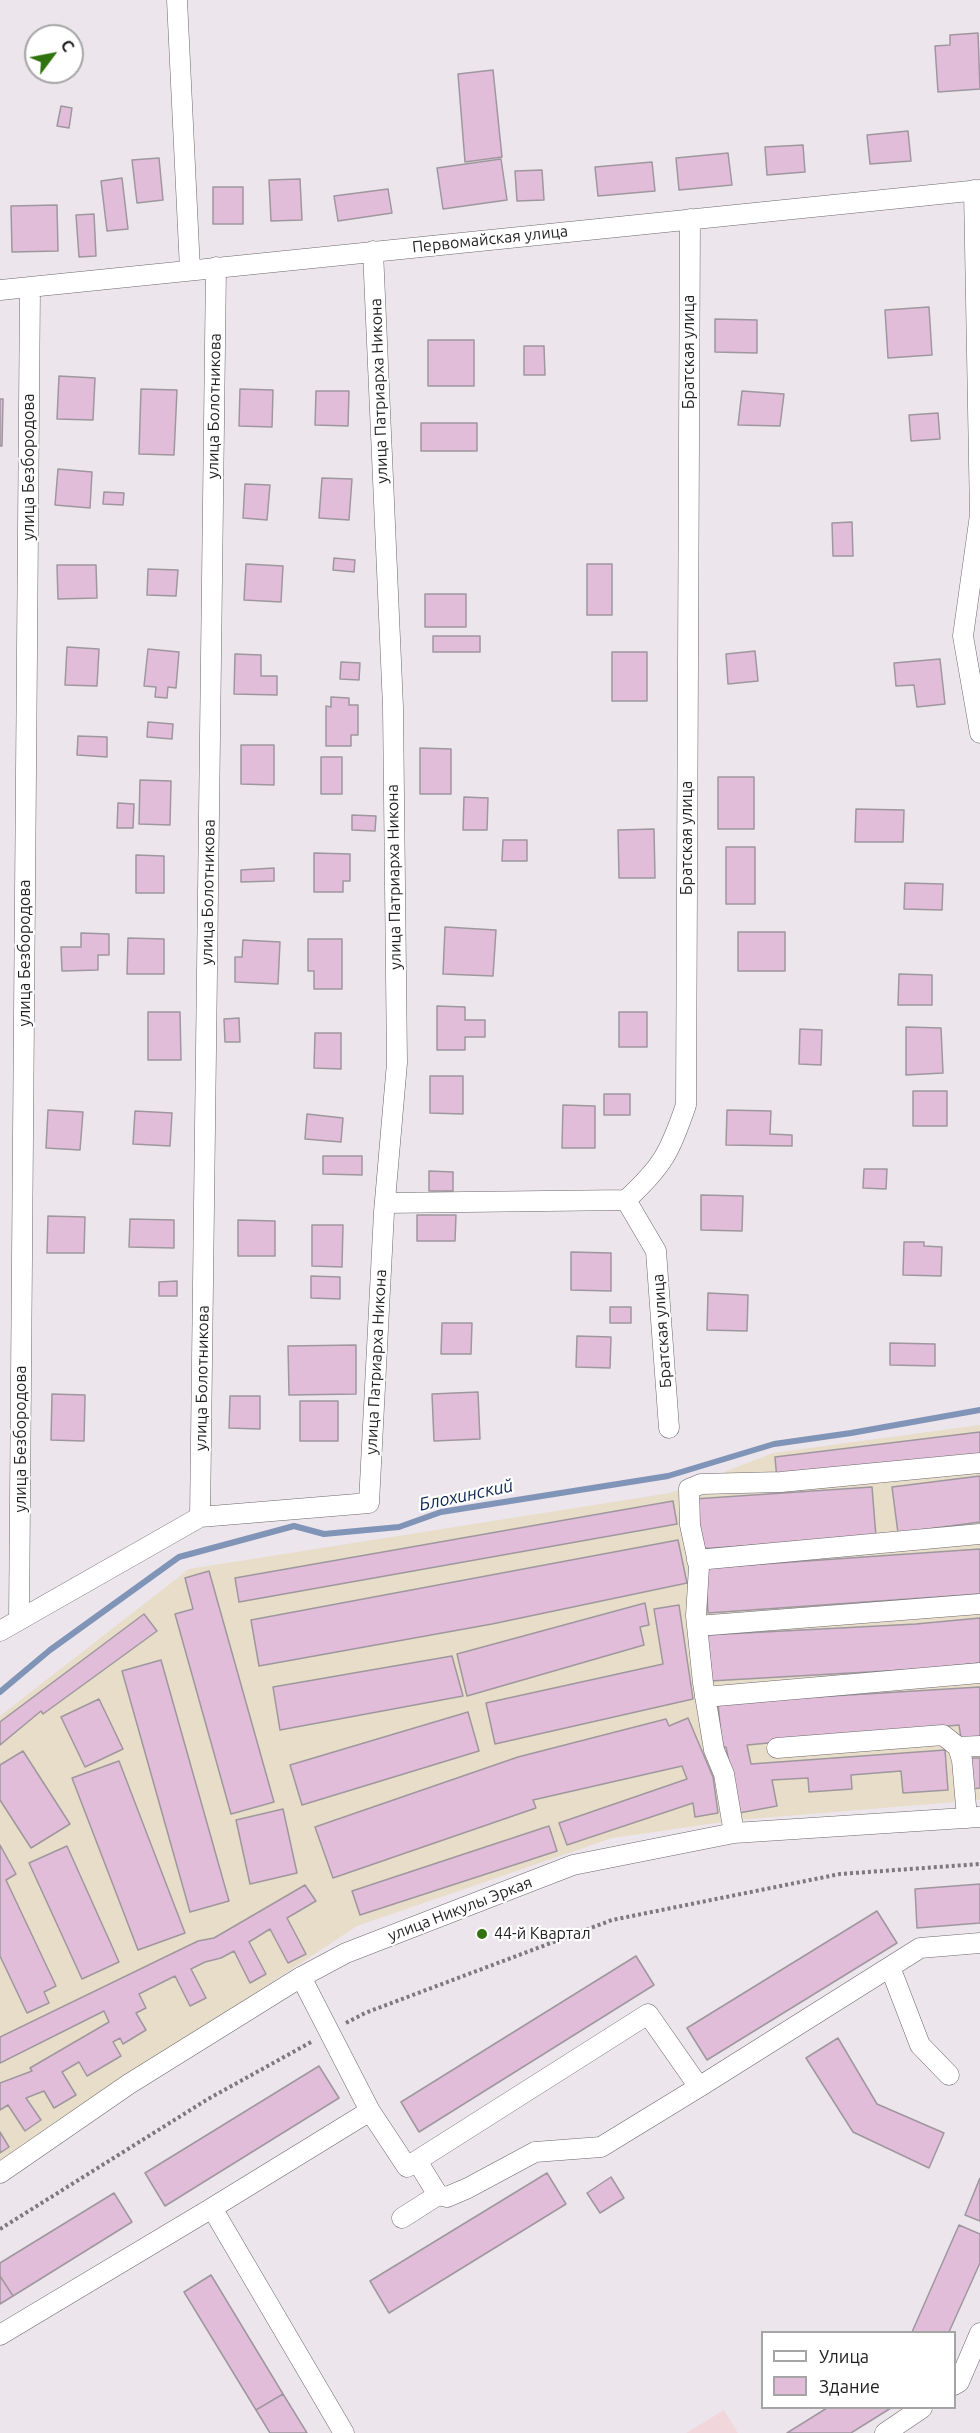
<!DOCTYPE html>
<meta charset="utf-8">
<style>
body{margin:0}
#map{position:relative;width:980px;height:2433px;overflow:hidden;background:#ede5ec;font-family:Ubuntu,sans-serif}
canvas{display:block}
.legend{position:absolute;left:761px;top:2331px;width:195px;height:78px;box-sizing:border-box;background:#fff;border:2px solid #a6a5a6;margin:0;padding:8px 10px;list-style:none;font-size:18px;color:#211f21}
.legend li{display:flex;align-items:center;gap:12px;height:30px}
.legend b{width:30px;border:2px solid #a6a5a6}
.north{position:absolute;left:24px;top:24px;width:60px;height:60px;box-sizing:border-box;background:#fff;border:2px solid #a6a5a6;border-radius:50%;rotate:58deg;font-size:16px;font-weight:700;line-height:24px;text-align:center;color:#211f21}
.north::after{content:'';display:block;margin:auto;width:21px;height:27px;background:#30720d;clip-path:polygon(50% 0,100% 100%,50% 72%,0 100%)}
</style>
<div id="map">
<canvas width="980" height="2433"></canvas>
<ul class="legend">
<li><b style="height:8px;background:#fff"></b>Улица</li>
<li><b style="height:16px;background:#e1bdda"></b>Здание</li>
</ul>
<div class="north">С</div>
</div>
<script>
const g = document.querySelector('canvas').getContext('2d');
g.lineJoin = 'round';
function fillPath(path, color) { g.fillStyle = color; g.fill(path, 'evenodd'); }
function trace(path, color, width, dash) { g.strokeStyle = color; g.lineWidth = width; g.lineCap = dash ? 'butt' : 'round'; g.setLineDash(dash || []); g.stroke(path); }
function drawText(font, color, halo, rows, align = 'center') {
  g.font = font + ' Ubuntu,sans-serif'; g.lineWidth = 4.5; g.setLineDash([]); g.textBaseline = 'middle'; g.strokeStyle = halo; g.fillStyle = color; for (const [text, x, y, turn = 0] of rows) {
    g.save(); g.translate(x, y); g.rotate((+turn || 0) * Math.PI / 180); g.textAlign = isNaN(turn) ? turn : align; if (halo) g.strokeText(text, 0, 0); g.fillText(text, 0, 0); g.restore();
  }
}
const industrial = new Path2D(`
 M980,1425v375l-243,20 -125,18 -255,88 -357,235v-445l189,-147 481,-76 103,-40z`);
const education = new Path2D(`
 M724,2410l14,23h-52z`);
const stream = new Path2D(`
 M0,1692l50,-42 129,-93 115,-31 30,8 75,-7 42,-15 227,-36 106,-32 77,-11 129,-23`);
const building = new Path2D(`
 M978,33l2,56 -42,3 -3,-46 15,-1v-10z
 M493,70l9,87 -37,5 -7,-88z
 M61,106l11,2 -3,20 -12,-2z
 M908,131l3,30 -41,3 -3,-29z
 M803,145l2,27 -38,3 -2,-28z
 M728,153l4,32 -53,5 -3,-32z
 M159,158l4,42 -26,3 -5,-43z
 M501,159l6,41 -64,9 -6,-41z
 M652,162l3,29 -57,5 -3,-29z
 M542,170l2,30 -27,1 -2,-30z
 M122,178l6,51 -21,2 -6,-50z
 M300,179l2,41 -31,1 -2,-41z
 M213,187h30v37h-30z
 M388,189l4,24 -54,8 -4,-25z
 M57,205l1,46 -46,1 -1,-46z
 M94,214l2,42 -17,1 -3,-42z
 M929,307l3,48 -44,3 -3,-48z
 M715,319l42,1v33l-42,-1z
 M428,340h46v46h-46z
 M524,346h20l1,29h-21z
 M59,376l36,2 -2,42 -36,-1z
 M141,389l36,1 -3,65 -35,-1z
 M240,389l33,1 -1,37 -33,-1z
 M316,391h33l-1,35 -33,-1z
 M742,391l42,3 -4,32 -42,-1z
 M0,399h3l-1,47h-2z
 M938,413l2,26 -29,2 -2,-26z
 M421,423h56v28h-56z
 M58,469l34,3 -2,36 -35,-3z
 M322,478l30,1 -3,41 -30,-2z
 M245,484l25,1 -3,35 -24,-2z
 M104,492l20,1 -1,12 -20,-1z
 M852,522l1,34h-20l-1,-33z
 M334,558l21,2 -1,12 -21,-2z
 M246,564l37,2 -2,36 -37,-2z
 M587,564h25v51h-25z
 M57,565h39l1,33 -39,1z
 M148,569l30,1 -2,26 -29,-1z
 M425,594h41v33h-41z
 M433,636h47v16h-47z
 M67,647l32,2 -2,37 -32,-1z
 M148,649l31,3 -3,36 -8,-1 -1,11 -12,-1 1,-10 -12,-1z
 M755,651l3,30 -30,3 -2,-30z
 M612,652h35v49h-35z
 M235,654l26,1v21h16v19l-43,-1z
 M940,659l5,45 -28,3 -3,-22 -18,1 -2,-23z
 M341,662l19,1 -1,17 -19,-1z
 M331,697l18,1v7h9v30h-7v11h-25v-40l5,1z
 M148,722l25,2 -1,15 -25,-2z
 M78,736l29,1v20l-30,-2z
 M241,745h33v40l-33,-1z
 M420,748l31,1v45h-31z
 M321,757h21v37h-21z
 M718,777h36v52h-36z
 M140,780l31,1 -1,44 -31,-1z
 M464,797l24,1 -1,32h-24z
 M118,803l16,1 -1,24h-16z
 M856,809l48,1 -1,32h-48z
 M352,815l24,1 -1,15 -23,-1z
 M654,829l1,49h-36l-1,-48z
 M503,840h24v21h-25z
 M726,847h29v57h-29z
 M314,853l36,1v27h-7v11h-29z
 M136,855l28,1v37h-28z
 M274,868v13l-33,1v-12z
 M905,883l38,1 -1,26 -38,-1z
 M445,927l51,3 -3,46 -50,-2z
 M738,932h47v39h-47z
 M81,933l28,1v21h-11v15l-36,1 -1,-24h20z
 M128,938l36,1v35h-37z
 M308,939h34v50h-28v-18h-6z
 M243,940l37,2 -2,42 -43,-2v-25h7z
 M899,974l33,1v30h-34z
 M437,1006l28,1v13h20v17h-20v13h-28z
 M148,1012h32l1,48h-33z
 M619,1012h28v35h-28z
 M239,1018l1,24h-15l-1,-23z
 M906,1027l35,1 2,45 -37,2z
 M800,1029l22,1 -1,35 -22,-1z
 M315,1033h26v36l-27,-1z
 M430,1076h33v38l-33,-1z
 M913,1091h34v35h-34z
 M604,1094h26v21h-26z
 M563,1105l32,1v42h-33z
 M48,1110l35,2 -3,38 -34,-2z
 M727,1110l44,1 -1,23 22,1v11l-66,-1z
 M135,1111l37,2 -2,33 -37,-2z
 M307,1114l36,4 -2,24 -36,-3z
 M323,1156h39v19l-39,-1z
 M864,1169h23l-1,20 -23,-1z
 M429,1171l24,1v19h-24z
 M701,1195l42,1 -1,35 -41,-1z
 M417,1215h39l-1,26h-38z
 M48,1216l37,1 -1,36h-37z
 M130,1219l44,1v28l-45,-1z
 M238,1220l37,1v35h-37z
 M312,1225h31l-1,42 -30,-1z
 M904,1242h20v4l18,1 -1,29 -38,-1z
 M571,1252l40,1v38l-40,-1z
 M311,1276l29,1v22l-29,-1z
 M177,1281v15h-18v-14z
 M708,1293l40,2 -1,36 -40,-1z
 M610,1307h21v16h-21z
 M442,1323h30l-1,31h-30z
 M577,1336l34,1 -1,31 -34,-1z
 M890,1343l45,1v22l-45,-1z
 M356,1345v49l-67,1 -1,-49z
 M478,1392l2,47 -46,2 -2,-47z
 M52,1394l33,1 -1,46 -33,-1z
 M230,1396h30v33l-31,-1z
 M300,1401h38v40h-38z
 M980,1432v23l-203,25 -2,-23z
 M980,1476v46l-82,11 -6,-46z
 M872,1487l4,50 -178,12 -4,-50z
 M673,1501l4,23 -438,78 -4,-24z
 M678,1540l9,43 -195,41 -233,42 -8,-46z
 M980,1549v45l-272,19 -3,-45z
 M209,1571l65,231 -43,12 -56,-200 18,-5 -8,-31z
 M645,1603l4,22 -9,2 4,18 -177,51 -10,-42z
 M679,1605l14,94 -198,45 -9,-41 177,-39 -9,-55z
 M144,1614l13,17 -114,83 -2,-3 -41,34v-23z
 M980,1618v45l-59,6 -211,12 -3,-46 209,-11z
 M452,1656l11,40 -183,34 -7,-43z
 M161,1660l68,241 -39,11 -68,-241z
 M980,1687v50l-19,2 -2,-14 -212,20 4,19 194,-14 3,40 -45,3 -2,-22 -50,4 1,14 -43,3 -1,-14 -36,2 5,26 -38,7 -13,-66h-4l-4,-44z
 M99,1699l24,50 -38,18 -24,-50z
 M468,1712l11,39 -177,54 -12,-40z
 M688,1718l25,59 5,36 -23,4 -2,-14 -126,42 -8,-22 128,-44 -5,-13 -149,34 3,8 -203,70 -18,-51 203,-70 148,-38 3,7z
 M23,1751l47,73 -39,24 -31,-48v-35z
 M971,1758h9v30l-8,1z
 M119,1761l66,172 -47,17 -66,-172z
 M283,1809l14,64 -47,11 -14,-64z
 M549,1826l8,25 -197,64 -8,-24z
 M0,1845l16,29 -10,6 50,106 -12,6 5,11 -22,10 -27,-57z
 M67,1846l52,116 -37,17 -53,-116z
 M980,1884v39l-63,5 -2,-39z
 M305,1885l11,16 -29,17 19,36 -18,9 -18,-34 -21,13 17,32 -16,9 -16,-32 -13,7 -16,4 -14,7 15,29 -16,8 -15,-30 -36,18 7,14 -10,5 10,17 -23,14 -3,-6 -7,4 8,14 -34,20 -8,-14 -17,10 14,23 -22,13 -10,-17 -18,7 15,22 -16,11 -17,-26 -8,5v-27l32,-12 -2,-3 79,-46 -5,-11 -104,52v-26l198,-96 16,-3z
 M877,1911l20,32 -190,117 -20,-32z
 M636,1956l18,29 -235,147 -18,-30z
 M838,2038l39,66 67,29 -15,35 -76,-36 -47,-74z
 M319,2066l20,32 -174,108 -20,-33z
 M0,2132l9,15 -9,6z
 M547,2173l19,31 -177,109 -19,-32z
 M611,2177l13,21 -24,15 -13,-20z
 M980,2178v43l-15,-6z
 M114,2193l18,29 -119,74 -13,-20v-13z
 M959,2225l21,9v29l-31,69h-37z
 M211,2275l72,119 -27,16 -72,-118z
 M0,2276l13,20 -13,8z
 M283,2394l24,39h-37l-14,-23z
 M827,2408h64l-40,25h-64z`);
const path = new Path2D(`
 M346,2023l19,-10 247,-93 228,-46 140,-10
 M0,2229l208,-130 105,-58`);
const minor = new Path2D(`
 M177,0l13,270
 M974,190l6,325 -17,121 17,97
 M0,290l980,-100
 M385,1203l241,-3
 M669,1428l-13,-177 -30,-51c37,-34 44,-48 60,-95l4,-886
 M200,1517l16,-1250
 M697,1560l283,-26
 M19,1620l11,-1333
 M697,1626l283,-22
 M0,1631l200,-114 169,-14 15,-291 13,-149 -4,-356 -20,-456
 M705,1697l275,-24
 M958,1747l22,-1
 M777,1748l166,-13 15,12 4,13 5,58
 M734,1833l-10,-59 -10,-24 -11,-67 -7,-67 3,-49 -9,-42 -1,-36 12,-5 80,-2 199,-19
 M890,1967l30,78 29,30
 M301,1977l69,134 37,56 241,-153 51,73 221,-139 60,-5
 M417,2161l21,34
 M0,2173l129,-89 172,-107 45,-24 227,-88 161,-32 246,-16
 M402,2218l36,-23 9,2 21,-9 67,-36 66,-5 98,-60
 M0,2335l212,-127
 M954,2385l5,-3 21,-49
 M344,2433l-132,-225 158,-97
 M885,2433l37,-25`);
const markers = [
 [482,1934,6,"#30720d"]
];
const streetNames = [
 ["Первомайская улица",490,239,-6],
 ["Братская улица",689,352,-90],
 ["улица Патриарха Никона",379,391,-92],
 ["улица Болотникова",214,406,-89],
 ["улица Безбородова",29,467,-90],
 ["Братская улица",687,838,-90],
 ["улица Патриарха Никона",394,877,-91],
 ["улица Болотникова",208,892,-89],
 ["улица Безбородова",25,953,-90],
 ["Братская улица",662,1331,-94],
 ["улица Патриарха Никона",376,1362,-87],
 ["улица Болотникова",202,1378,-89],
 ["улица Безбородова",21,1439,-90],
 ["улица Никулы Эркая",460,1909,-21]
];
const poiNames = [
 ["44-й Квартал",494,1934]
];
const waterNames = [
 ["Блохинский",466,1495,-12]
];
fillPath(industrial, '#e7ddc8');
fillPath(education, '#f1d7db');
trace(stream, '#8094b7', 6);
fillPath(building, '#e1bdda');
trace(building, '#9f979e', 1.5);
trace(minor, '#6d676d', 21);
trace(path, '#7e797d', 4, [3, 3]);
trace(minor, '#fff', 20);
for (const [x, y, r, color] of markers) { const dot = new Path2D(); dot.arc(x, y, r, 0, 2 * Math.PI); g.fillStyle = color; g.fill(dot); trace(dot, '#fff', 2); }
drawText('16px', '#211f21', '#fff', streetNames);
drawText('16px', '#211f21', '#fff', poiNames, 'left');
drawText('italic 18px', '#0e2753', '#fff', waterNames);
</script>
